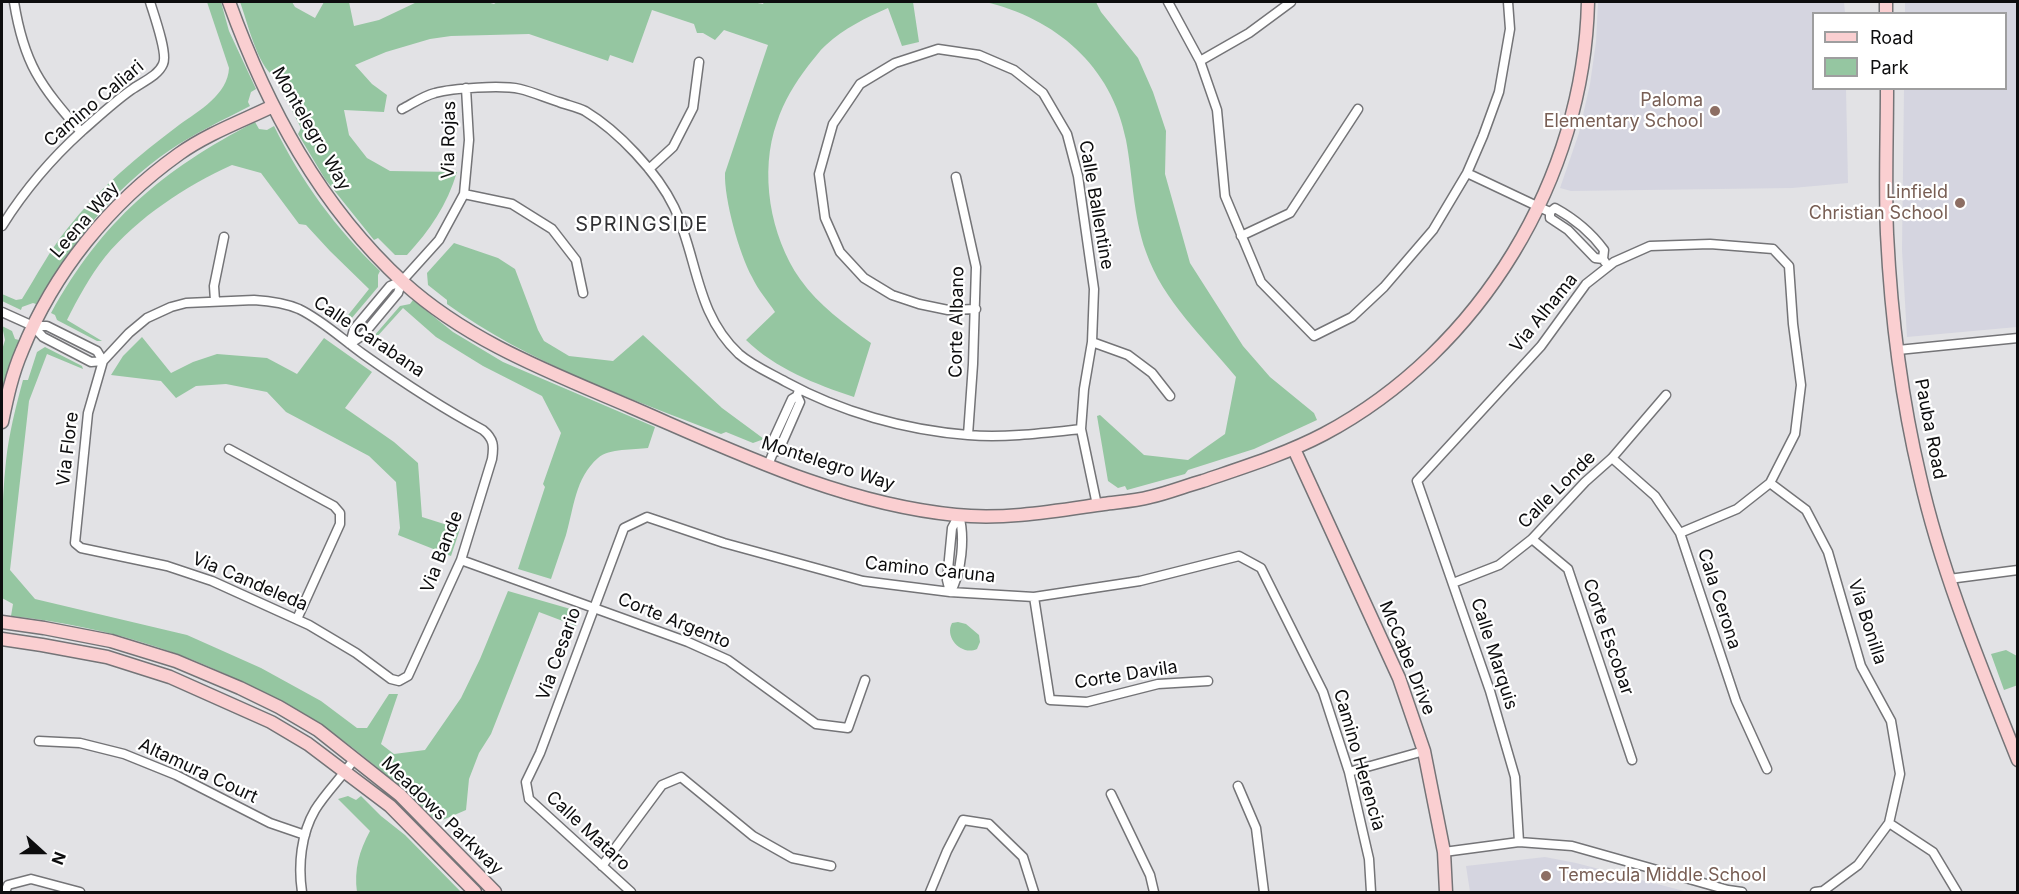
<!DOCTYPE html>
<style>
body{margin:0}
#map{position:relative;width:2019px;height:894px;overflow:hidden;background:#e2e2e5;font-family:Inter,sans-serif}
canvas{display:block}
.frame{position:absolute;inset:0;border:3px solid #0d0d0e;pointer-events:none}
.legend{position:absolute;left:1812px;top:12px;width:195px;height:78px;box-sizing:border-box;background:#fff;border:2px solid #9e9e9f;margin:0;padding:8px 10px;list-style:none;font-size:18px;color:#0d0d0e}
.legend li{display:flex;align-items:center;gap:12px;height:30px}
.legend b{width:30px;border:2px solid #9e9e9f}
.north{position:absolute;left:12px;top:822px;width:60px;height:60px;-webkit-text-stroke:4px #fff;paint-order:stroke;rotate:111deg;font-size:16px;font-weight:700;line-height:24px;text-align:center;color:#0d0d0e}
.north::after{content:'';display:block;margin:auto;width:21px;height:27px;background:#0d0d0e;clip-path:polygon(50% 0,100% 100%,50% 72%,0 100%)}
</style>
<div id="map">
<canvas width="2019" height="894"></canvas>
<div class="frame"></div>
<ul class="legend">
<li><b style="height:8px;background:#facfd1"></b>Road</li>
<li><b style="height:16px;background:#95c6a1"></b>Park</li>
</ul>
<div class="north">N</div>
</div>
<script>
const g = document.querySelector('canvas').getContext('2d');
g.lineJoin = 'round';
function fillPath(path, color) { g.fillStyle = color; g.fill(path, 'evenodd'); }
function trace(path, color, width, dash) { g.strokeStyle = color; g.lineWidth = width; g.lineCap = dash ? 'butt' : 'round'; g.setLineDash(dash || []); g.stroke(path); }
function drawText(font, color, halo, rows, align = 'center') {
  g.font = font + ' Inter,sans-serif'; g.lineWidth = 4.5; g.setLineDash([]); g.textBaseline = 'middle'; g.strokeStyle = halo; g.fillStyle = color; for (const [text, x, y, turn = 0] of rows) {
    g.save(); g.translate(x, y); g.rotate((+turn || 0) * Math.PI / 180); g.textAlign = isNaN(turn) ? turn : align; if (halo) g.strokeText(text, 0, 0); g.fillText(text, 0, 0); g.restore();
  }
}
const built = new Path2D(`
 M1598,2h246l1,11 -31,1v74l32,1 2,94 -56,5 -221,3 -11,-3 19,-55 11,-49 6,-42z
 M1905,2h112v325l-110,10 -5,-87 2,-161 102,-1v-74l-101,-1z
 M1545,857l31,6 112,29h-218l-4,-26z`);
const green = new Path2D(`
 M207,2h14l8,29 27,58 -5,3 -3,10 2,4c-27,14 -55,27 -80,44 -58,39 -99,95 -134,154l-3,-1 -11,4 -1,3 -19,-9v-7l14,6 6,-1c15,-24 28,-49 45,-70 32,-41 71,-73 112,-104 20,-14 49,-31 50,-57z
 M240,2h52l3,5 20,11 9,-16h25l5,24 25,-6 38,-18h70l7,2 3,-2 19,1 236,-1 11,2 1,-2h149l6,40 -17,4 -14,-38c-22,10 -44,20 -62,37 -7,6 -12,14 -18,21 -13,17 -24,35 -31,56 -18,50 -7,114 23,157 19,27 45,45 71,64l-17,54c-39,-13 -78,-28 -108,-57l29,-28c-7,-11 -17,-22 -23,-35 -13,-24 -28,-78 -27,-104l43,-128 -44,-15 -9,10 -12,-7h-6l-3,-9 -42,-14 -19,53 -23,-8 -2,6 -79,-27 -78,2 -21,3 -44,13 -31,13 17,19 15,11 -3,17 -40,-2 5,25 18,23 23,13 67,1c-10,33 -27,58 -50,83h-12l-17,-17 -4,2 -49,-61 -27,-45 3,-6 -27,-52c-16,-9 -27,-55 -34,-74z
 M985,2h111l5,10 37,46 15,34 13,39 -1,43 25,89 53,83 27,31 44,36 3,7 -63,29 -66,21 -3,4 -58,16 -2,-4 -7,2 -10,-7 -11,-65 3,-1 44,40 44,5 37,-26 11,-57c-32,-39 -73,-76 -90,-125 -13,-36 -13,-75 -20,-112 -14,-74 -71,-122 -141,-138z
 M255,122l4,7 8,1 7,-4c27,55 62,103 106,145l-2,4v12l-27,32h-6l24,-30 -39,-38 -24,-26 -7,-1 -38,-51 -29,-8c-46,21 -94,52 -127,92 -15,19 -27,41 -38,63l35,21h-5l-40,-21 -2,-5 -4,-2c51,-92 111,-143 204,-191z
 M454,243l44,15 17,11 23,61 6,11 25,15 44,5 30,-26 79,73 42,31 -11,4 -27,-11 -5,2c-92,-36 -193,-71 -274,-130v-4l-19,-15 -1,-12z
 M413,300l40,32 50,30 152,65 -7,21c-14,2 -39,0 -50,10 -23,20 -24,50 -32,77 -5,15 -10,29 -15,44l-33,-10 27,-82 -2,-3 18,-51 -19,-37 -59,-30 -47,-29 -33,-29 -29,32v-4l26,-30 10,-2z
 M2,326l10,5 3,8 4,1 -17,52v-42l3,-10z
 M142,337l29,36 22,-11 24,-8 50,4 30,16 27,-36 48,34 -27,36 49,34 24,21 4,54 38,12 -9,27 -53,-21 2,-7 -4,-46 -27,-26 -83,-44 -19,-20 -41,-8 -30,2 -20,12 -15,-17 -50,-6 12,-19z
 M45,347l37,19 1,3 -36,-15 -18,47 -19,169 25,29 152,36 74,33 60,33 36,27h10l22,-34h9l-17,50 13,10 31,-4 36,-52 19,-39 28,-68 66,19 4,9 -2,7 -37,-14 -48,122 -12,19 -10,26 -3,31 -28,12c-31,-29 -63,-58 -97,-83 -15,-11 -31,-20 -47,-29 -89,-53 -180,-83 -283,-94l2,-12 -11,-6c0,-46 -1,-92 4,-137 3,-28 10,-55 17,-81h5l9,-28z
 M958,622l8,2 13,11 1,7 -3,7c-15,7 -33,-11 -25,-26z
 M2006,650l11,6 1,29 -14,5 -13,-36z
 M348,796l8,4 5,-4 20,20 24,19 56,57h-104c-3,-22 2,-41 13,-61l-32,-32z`);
const street = new Path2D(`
 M14,2c10,62 26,83 67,130
 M1168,2l32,59 17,49 8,86 36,86 53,54 38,-19 32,-30 49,-57 34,-57 16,-37 16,-44 11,-63 -2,-27
 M1200,61l49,-28 42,-31
 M402,109c10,-5 21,-13 33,-16 18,-5 67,-8 85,-4 13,3 26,9 39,13 8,3 18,5 26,9 33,20 72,61 89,96 24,51 21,106 65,147 14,12 31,19 47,28 55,30 119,48 182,53 37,3 76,-2 113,-6
 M649,169l24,-22 20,-39 6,-46
 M1467,173l72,34 11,5 5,-4c20,11 35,23 49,42l-1,9
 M956,177l20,90 -3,97 -5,71
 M464,194l48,10 40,25 24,31 7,33
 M1550,212v6l18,12 27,28 8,1 2,3
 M2,226c22,-35 49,-67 80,-95 16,-14 32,-29 49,-41 11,-8 27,-14 32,-26 5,-10 -9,-49 -13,-62
 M1241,236l49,-23 68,-104
 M254,300c15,1 31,3 45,9 23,11 43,30 64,45 38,27 79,54 120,76 11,9 11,16 9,29l-31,101 -53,116 -9,5 -8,-2 -35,-26 -47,-28 -97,-44 -45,-15 -86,-18 -6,-5 13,-130 15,-52 26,-28 18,-15 24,-11 15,-4z
 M215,301l-1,-15 10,-49
 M976,309l-28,1 -29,-6 -27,-9 -28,-17 -24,-26 -15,-34 -6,-44 14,-50 27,-40 35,-21 43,-14 41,6 35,15 29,23 24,41 11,42 16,113 -2,53 -8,47 -3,40 16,76
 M2,312l31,14h14l50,25 6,10
 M33,326l10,11 48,25 12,-1
 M1092,342l36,13 24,18 18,23
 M350,344l13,-9 35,-42 4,-12 37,-41 25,-46 5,-54 -3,-52
 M350,344l4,-15 36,-43 12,-5
 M1898,350l120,-12
 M229,449l105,57 6,7v11l-43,95
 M773,453l-3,-6 22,-48 5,-3 2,-6
 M1612,458l43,38 25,37 56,168 31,68
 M768,465l5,-12 6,-3 21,-48 -3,-6
 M1770,483l36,27 22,42 33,114 30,55 9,53 -11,49 -31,42 -35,26 -8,1
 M1532,539l36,30 64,191
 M461,560l227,82 40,18 88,64 32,4 17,-48
 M1949,579l69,-9
 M1453,583l46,-18 33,-26 53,-57 27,-24 54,-63
 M950,592c12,-18 15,-56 9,-77
 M950,592l-3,-12 5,-52 7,-13
 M1034,597l16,103 37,2 71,-18 50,-3
 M39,741l41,2 44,11 52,21 94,48 35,12
 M1349,772l75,-21
 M1238,786l18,42 8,64
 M1111,794l39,81 4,17
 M1889,823l44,29 24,40
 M1519,842l-4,-65 -25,-86 -73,-210 124,-135 45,-62 28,-22 36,-16 60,-2 63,5 16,17 4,58 8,61 -6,49 -25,49 -33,26 -57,24
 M1444,852l75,-10 53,4 156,44 14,2
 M602,866l60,-81 19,-8 72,59 39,22 39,8
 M5,892l3,-7 23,-6 49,13
 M302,892c-4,-27 -1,-58 13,-82 11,-18 28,-34 40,-52
 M631,892l-102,-93 -3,-17 14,-29 84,-225 23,-11 77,26 139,38 87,11 84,5 106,-16 99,-25 22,12 62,124 26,80 20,87 2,33
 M930,892l17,-41 16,-31 26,4 34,33 11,35`);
const secondary = new Path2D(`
 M229,2c38,105 91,204 175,281 65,59 148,90 227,124 104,45 211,97 325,108 50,5 99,-4 148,-11 15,-2 31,-3 46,-7 18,-4 35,-11 53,-16 41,-14 83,-27 121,-47 157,-84 260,-256 264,-432
 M1886,2v12
 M1887,88c0,49 -2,98 0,146 4,81 14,163 33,243 22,97 61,190 98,283
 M2,422c5,-24 10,-48 20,-71 32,-79 87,-147 157,-197 28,-20 63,-33 94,-48
 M1294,449l105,229 25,73 20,101 2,40
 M2,622l42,6 67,13 65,20 64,27 39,19 39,23 82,65 95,97
 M2,639l40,6 65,12 63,20 101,45 37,22 82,62 85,86`);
const markers = [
 [1715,111,6,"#8d6e63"],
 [1960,203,6,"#8d6e63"],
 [1546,876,6,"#8d6e63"]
];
const educationNames = [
 ["Paloma",1703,101],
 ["Elementary School",1703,122],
 ["Linfield",1948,193],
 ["Christian School",1948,214],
 ["Temecula Middle School",1558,876,"left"]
];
const streetNames = [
 ["Camino Caliari",94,104,-40],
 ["Montelegro Way",311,129,60],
 ["Via Rojas",449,140,-89],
 ["Calle Ballentine",1096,205,80],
 ["Leena Way",85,220,-49],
 ["Via Alhama",1544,313,-51],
 ["Corte Albano",957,322,-89],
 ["Calle Carabana",369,337,34],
 ["Pauba Road",1930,429,79],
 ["Via Flore",68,449,-83],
 ["Montelegro Way",828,464,18],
 ["Calle Londe",1557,490,-45],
 ["Via Bande",442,552,-69],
 ["Camino Caruna",930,570,6],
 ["Via Candeleda",250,582,23],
 ["Cala Cerona",1719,599,72],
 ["Corte Argento",674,621,22],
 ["Via Bonilla",1867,622,72],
 ["Corte Escobar",1608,637,71],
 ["Via Cesario",559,654,-70],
 ["Calle Marquis",1494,654,72],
 ["McCabe Drive",1407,658,68],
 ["Corte Davila",1126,675,-9],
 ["Camino Herencia",1359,760,74],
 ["Altamura Court",198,771,25],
 ["Meadows Parkway",442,816,44],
 ["Calle Mataro",588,831,43]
];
const neighbourhoodNames = [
 ["SPRINGSIDE",642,225]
];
fillPath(built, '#d5d5e0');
fillPath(green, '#95c6a1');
trace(street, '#747477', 11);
trace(secondary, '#747477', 15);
trace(street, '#fff', 8);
trace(secondary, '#facfd1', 12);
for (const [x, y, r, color] of markers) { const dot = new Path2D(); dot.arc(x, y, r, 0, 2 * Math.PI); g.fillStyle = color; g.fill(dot); trace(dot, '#fff', 2); }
drawText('18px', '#785e54', '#fff', educationNames, 'right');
drawText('18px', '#0d0d0e', '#fff', streetNames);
g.letterSpacing = '1.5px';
drawText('20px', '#313134', '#fff', neighbourhoodNames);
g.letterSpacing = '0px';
</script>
